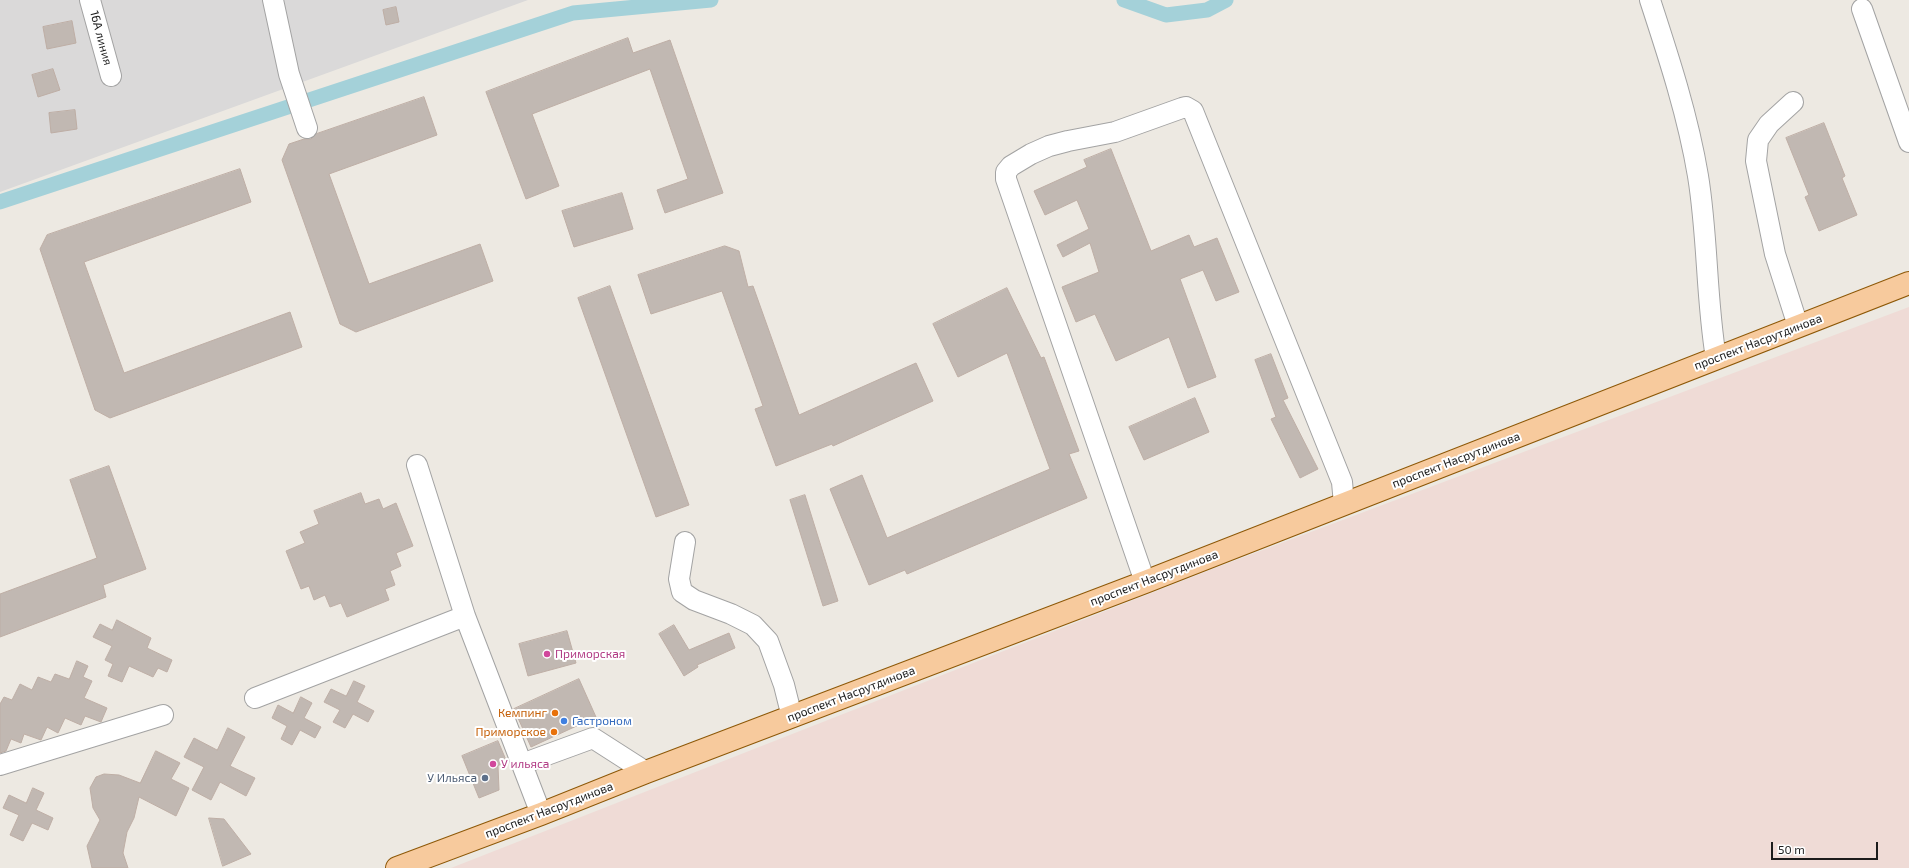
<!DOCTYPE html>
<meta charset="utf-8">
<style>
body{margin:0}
#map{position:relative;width:1909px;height:868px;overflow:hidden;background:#ede9e2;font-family:"Exo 2",sans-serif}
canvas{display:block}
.scale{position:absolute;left:1771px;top:842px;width:107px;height:18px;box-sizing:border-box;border:2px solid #1c1c1c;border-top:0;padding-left:5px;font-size:12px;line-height:14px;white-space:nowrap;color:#1c1c1c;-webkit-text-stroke:3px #fff;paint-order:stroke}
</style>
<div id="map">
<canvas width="1909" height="868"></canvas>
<div class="scale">50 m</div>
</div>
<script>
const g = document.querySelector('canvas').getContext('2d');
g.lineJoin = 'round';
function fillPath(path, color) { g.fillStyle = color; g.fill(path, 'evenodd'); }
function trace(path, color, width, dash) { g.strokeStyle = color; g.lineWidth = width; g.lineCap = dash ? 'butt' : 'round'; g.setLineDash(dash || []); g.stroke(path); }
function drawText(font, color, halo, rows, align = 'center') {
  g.font = font + ' "Exo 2",sans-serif'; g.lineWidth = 4; g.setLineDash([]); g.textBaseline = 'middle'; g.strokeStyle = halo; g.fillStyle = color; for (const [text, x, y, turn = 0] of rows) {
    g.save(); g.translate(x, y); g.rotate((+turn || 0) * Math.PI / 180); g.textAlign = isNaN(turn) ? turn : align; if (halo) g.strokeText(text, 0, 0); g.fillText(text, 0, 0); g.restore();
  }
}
const residential = new Path2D(`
 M0,0h528l-528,192z`);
const military = new Path2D(`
 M1909,307v561h-1458l764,-300z`);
const canal = new Path2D(`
 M1124,0l42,15 41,-5 19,-10
 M0,202l573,-189 138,-13`);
const building = new Path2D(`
 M396,7l3,15 -13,3 -3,-15z
 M72,21l4,22 -29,6 -4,-22z
 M628,38l5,15 37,-13 53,153 -58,20 -8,-23 31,-11 -38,-110 -118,45 27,72 -33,13 -40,-107z
 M53,69l7,21 -22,7 -6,-22z
 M424,97l13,38 -108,39 40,110 111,-40 13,37 -137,51 -16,-8 -58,-164 7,-16 15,-5h7l5,-5z
 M75,110l2,19 -26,4 -2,-20z
 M1824,123l21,53 -3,2 15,37 -38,16 -14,-34 4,-2 -23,-57z
 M1111,149l40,102 38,-16 5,12 23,-9 22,54 -23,9 -13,-31 -23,9 36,98 -28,11 -19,-51 -53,24 -21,-47 -19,8 -14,-35 37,-15 -9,-29 -27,14 -6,-12 32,-16 -12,-29 -32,15 -11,-24 53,-24 -3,-7z
 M240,169l11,33 -167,60 40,111 166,-61 12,35 -192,71 -15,-8 -55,-161 7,-14z
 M622,193l11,36 -59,18 -12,-36z
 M725,246l14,5 9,36 5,-1 46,129 117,-52 17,38 -100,45 -1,-2 -56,22 -21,-57 8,-3 -41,-115 -71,23 -13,-39z
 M610,286l79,219 -33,12 -78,-219z
 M1007,288l34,70 3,-1 35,94 -10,3 18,44 -180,76 -2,-4 -36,15 -39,-96 32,-14 25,63 163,-69 -43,-116 -49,24 -25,-53z
 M1271,354l17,44 -5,2 35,69 -18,9 -29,-59 5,-2 -21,-57z
 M1195,398l14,34 -65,28 -15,-33z
 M109,466l37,103 -43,16 3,12 -106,40v-43l97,-36 -27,-78z
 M361,493l4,11 14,-5 4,10 13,-6 17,43 -17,7 5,13 -11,5 5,14 -10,4 4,11 -42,17 -6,-14 -11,4 -5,-12 -11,5 -5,-14 -8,3 -15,-38 19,-8 -5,-11 19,-8 -5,-13z
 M805,495l33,106 -15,5 -33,-106z
 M117,620l34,18 -4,10 25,12 -5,12 -9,-4 -5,9 -24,-11 -7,16 -14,-6 5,-12 -8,-4 7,-14 -19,-9 7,-13 12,6z
 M674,625l15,25 40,-17 6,15 -38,17 1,2 -14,9 -25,-42z
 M567,631l9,32 -48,13 -9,-32z
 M77,661l11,5 -5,11 9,4 -8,17 23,10 -6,14 -16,-6 -4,9 -16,-7 -7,15 -11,-6 -6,13 -17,-6 -3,9 -10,-4 -5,12 -6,2v-49l4,-7 8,3 8,-16 12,6 6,-13 13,5 4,-8 14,5z
 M579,679l17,38 -65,30 -17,-38z
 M354,681l11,5 -8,16 17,9 -6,11 -15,-8 -8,14 -12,-6 7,-12 -16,-8 7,-13 15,7z
 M301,697l11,6 -8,15 17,9 -6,11 -15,-8 -8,15 -11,-6 6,-13 -15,-8 6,-13 15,8z
 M228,728l17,9 -15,29 25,12 -9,18 -26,-14 -9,18 -19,-10 12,-23 -20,-10 10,-19 23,12z
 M498,741l8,19 -8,6 1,24 -20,8 -17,-42z
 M156,751l24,12 -9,16 18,9 -13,28 -37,-19 -5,21 -7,14 -4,21 5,15h-36l-5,-22 13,-26 -7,-12 -3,-20 6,-11 8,-3 15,1 21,8z
 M33,788l11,5 -8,17 17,8 -5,12 -16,-7 -9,18 -13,-6 9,-20 -16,-7 6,-13 17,8z
 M209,818l15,1 27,35 -28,12z`);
const minor = new Path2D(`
 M90,0l21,76
 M273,0l16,74 18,54
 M1650,0c19,58 38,116 48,176 10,61 8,122 18,182
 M1862,9l47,133
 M1793,102l-24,22 -11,16 -2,21 19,93 23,72
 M417,465l48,151 76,198
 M685,542l-6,37 3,13 12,8 37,14 22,11 15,16 16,44 8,32
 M1145,582l-139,-403v-7l5,-6 20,-12 18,-8 19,-5 47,-9 67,-24 4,-1 7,4 149,371 2,22
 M255,698l210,-82
 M522,764l71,-26 53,34
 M0,765l163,-50`);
const major = new Path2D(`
 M397,868l144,-54 105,-42 499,-190 764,-299`);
const markers = [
 [547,654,4,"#d1479c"],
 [555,713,4,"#e8710a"],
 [564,721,4,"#3f7fe0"],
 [554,732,4,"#e8710a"],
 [493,764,4,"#d1479c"],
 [485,778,4,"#5c6f8a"]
];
const streetNames = [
 ["16А линия",101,38,75],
 ["проспект Насрутдинова",1758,342,-21],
 ["проспект Насрутдинова",1456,460,-21],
 ["проспект Насрутдинова",1154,578,-21],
 ["проспект Насрутдинова",851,694,-21],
 ["проспект Насрутдинова",549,810,-21]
];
const hotelNames = [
 ["Приморская",555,654],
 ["У ильяса",501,764]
];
const foodNames = [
 ["Кемпинг",547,713],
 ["Приморское",546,732]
];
const shopNames = [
 ["Гастроном",572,721]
];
const serviceNames = [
 ["У Ильяса",477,778]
];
fillPath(residential, '#dad9d9');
fillPath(military, '#efdbd6');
trace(canal, '#a4d1d9', 15);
fillPath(building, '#c1b8b2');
trace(building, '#beaea5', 1);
trace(minor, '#a3a3a3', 22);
trace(major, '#8d5807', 24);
trace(minor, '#fff', 20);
trace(major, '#f7ca9d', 22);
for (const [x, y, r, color] of markers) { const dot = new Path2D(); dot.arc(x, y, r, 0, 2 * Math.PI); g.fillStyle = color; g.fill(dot); trace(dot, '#fff', 1.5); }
drawText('12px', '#1c1c1c', '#fff', streetNames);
drawText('12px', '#b23c85', '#fff', hotelNames, 'left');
drawText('12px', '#c56008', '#fff', foodNames, 'right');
drawText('12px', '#366cbe', '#fff', shopNames, 'left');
drawText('12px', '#4e5e75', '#fff', serviceNames, 'right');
</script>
